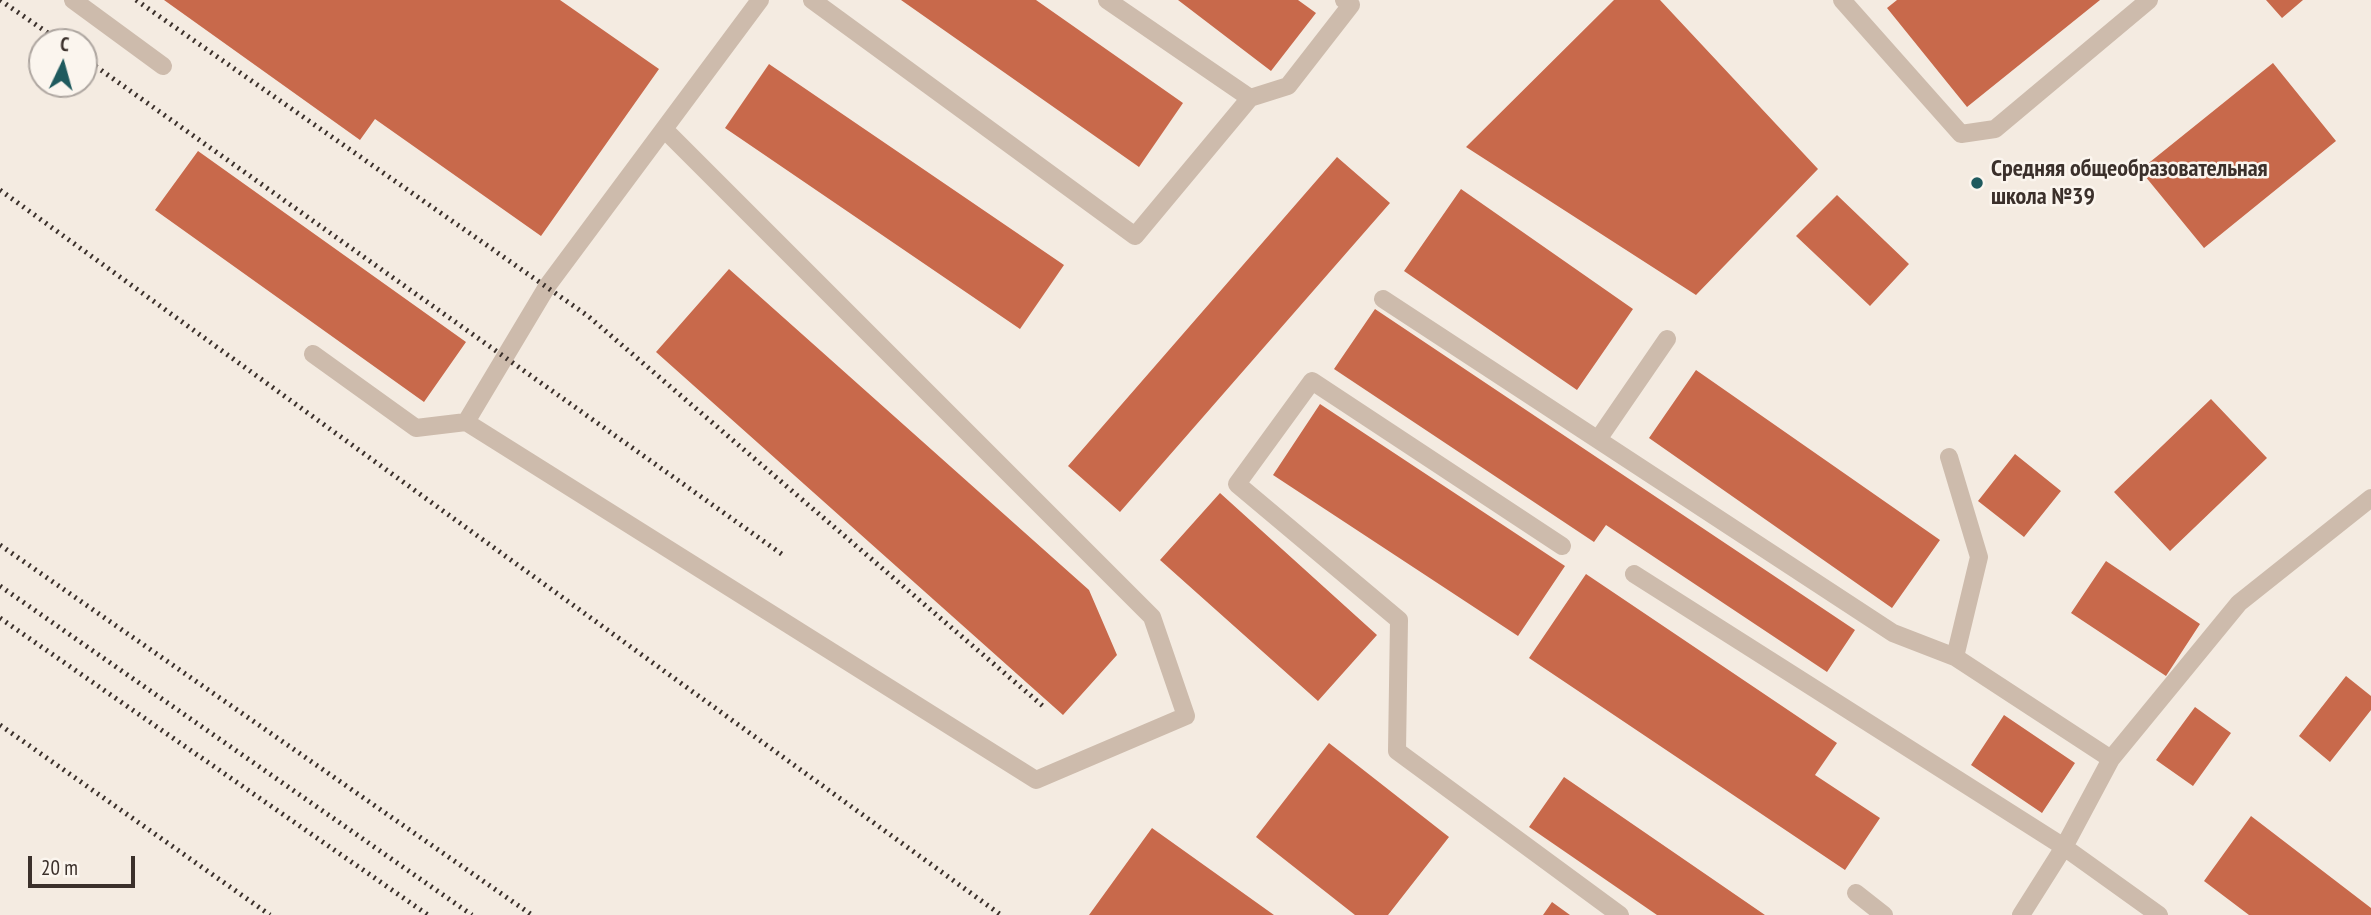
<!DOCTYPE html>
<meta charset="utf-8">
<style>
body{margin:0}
#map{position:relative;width:2371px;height:915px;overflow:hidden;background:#f4ebe1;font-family:"PT Sans Narrow",sans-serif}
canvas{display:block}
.north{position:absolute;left:28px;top:28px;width:70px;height:70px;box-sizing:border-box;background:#fbf5ee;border:2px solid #aea6a0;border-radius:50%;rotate:5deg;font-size:19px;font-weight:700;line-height:28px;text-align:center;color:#3b302b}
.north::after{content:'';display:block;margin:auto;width:24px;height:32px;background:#1f5a5e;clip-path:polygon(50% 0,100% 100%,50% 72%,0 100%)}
.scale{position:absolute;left:28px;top:856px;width:107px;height:32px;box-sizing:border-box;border:4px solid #3b302b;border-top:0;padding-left:9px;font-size:21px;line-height:24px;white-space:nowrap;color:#3b302b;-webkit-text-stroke:5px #fbf5ee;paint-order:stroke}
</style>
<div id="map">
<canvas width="2371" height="915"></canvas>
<div class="north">С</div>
<div class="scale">20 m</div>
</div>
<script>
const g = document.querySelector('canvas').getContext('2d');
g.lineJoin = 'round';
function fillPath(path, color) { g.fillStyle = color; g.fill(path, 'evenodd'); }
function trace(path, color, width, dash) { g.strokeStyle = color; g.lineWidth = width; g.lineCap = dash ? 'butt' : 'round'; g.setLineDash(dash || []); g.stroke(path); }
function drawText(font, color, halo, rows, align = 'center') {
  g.font = font + ' "PT Sans Narrow",sans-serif'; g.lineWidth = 5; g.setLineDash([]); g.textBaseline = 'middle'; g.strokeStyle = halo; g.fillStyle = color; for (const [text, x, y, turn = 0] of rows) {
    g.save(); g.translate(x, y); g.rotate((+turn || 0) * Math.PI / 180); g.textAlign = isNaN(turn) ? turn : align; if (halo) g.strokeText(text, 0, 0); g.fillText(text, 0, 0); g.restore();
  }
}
const building = new Path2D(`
 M164,0h396l99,69 -118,167 -166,-117 -15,21z
 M901,0h135l147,103 -44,64z
 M1178,0h120l18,13 -45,58z
 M1614,0h46l158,169 -122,126 -230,-148z
 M1897,0h203l-133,107 -80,-99z
 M2266,0h37l-21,18z
 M2273,63l63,78 -132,107 -64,-78z
 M769,64l295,201 -44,64 -295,-201z
 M198,151l268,191 -42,60 -269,-192z
 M1337,157l53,46 -270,309 -52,-46z
 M1461,189l172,120 -56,81 -173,-119z
 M1837,195l72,69 -39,42 -74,-70z
 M729,269l360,321 28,65 -54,60 -407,-363z
 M1375,309l480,321 -28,42 -221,-147 -12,17 -260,-173z
 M1696,370l244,170 -48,68 -243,-170z
 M2211,399l56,59 -97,93 -56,-59z
 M1320,404l245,162 -47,70 -245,-161z
 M2015,454l46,37 -37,46 -46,-36z
 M1220,493l157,142 -59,66 -158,-141z
 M2106,561l94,63 -34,52 -95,-63z
 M1586,574l251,169 -22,32 65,43 -35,52 -316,-212z
 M2346,676l25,20v14l-41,52 -31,-26z
 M2195,707l36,26 -38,53 -37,-26z
 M2004,715l71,48 -33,50 -71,-48z
 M1329,743l120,94 -61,78h-33l-99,-78z
 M1564,777l201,138h-108l-128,-88z
 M2251,816l120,92v7h-122l-45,-34z
 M1152,828l122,87h-185z
 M1552,902l18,13h-27z`);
const minor = new Path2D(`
 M73,0l90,66
 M812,0l323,236 115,-138 38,-12 63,-81 -7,-5
 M1107,0l143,98
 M1842,0l119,134 34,-5 154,-129
 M1383,299l510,334 62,24 156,102
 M313,354l103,74 50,-6 570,358 150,-64 -34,-99 -487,-487
 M466,422l82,-137 212,-285
 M1599,438l68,-99
 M1949,457l30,100 -24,100
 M1562,546l-250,-165 -75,103 162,136 -2,131 223,164
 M1634,574l430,273 95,68
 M1856,893l28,22
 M2021,915l43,-68 47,-88 128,-156 132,-105`);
const rail = new Path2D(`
 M0,0l61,42
 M136,0l452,316 456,391
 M84,58l699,497
 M0,190l1001,725
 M0,545l532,370
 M0,586l472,329
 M0,618l428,297
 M0,725l270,190`);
const markers = [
 [1977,183,7,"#1f5a5e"]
];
const poiNames = [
 ["Средняя общеобразовательная",1991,169],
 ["школа №39",1991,197]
];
fillPath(building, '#c8694b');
trace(minor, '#cdbbac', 18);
trace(rail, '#3b302b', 5, [2, 5]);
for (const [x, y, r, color] of markers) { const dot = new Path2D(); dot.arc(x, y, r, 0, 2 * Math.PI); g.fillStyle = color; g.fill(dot); trace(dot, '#fbf5ee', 2.5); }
drawText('bold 24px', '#3b302b', '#fbf5ee', poiNames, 'left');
</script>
